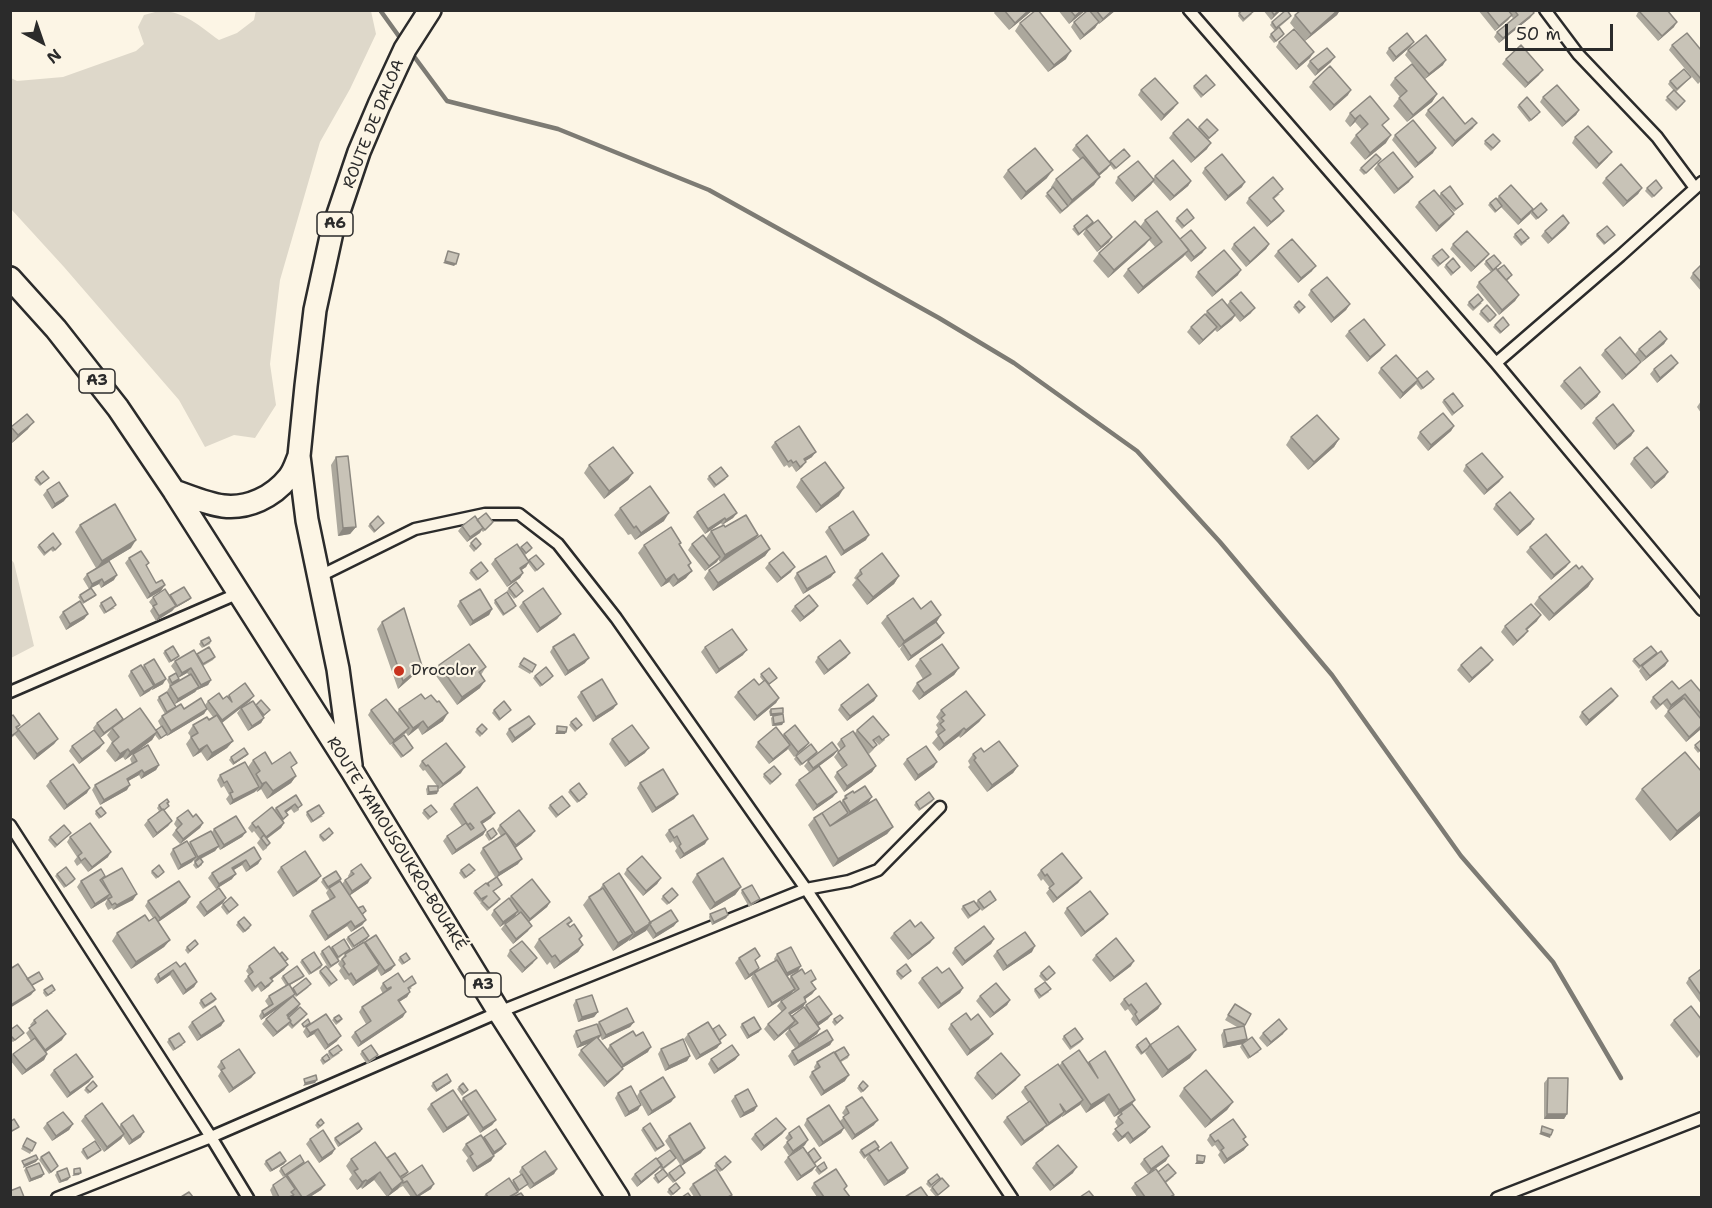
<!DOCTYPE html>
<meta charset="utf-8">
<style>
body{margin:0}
#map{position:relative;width:1712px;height:1208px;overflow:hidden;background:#fcf5e5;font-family:"Shantell Sans",sans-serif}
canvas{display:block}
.frame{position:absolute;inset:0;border:12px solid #2b2b2b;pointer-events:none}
.north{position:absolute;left:12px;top:12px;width:60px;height:60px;-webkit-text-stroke:4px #fcf5e5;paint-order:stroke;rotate:140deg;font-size:16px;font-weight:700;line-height:24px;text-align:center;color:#2b2b2b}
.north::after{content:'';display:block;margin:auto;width:21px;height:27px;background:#2b2b2b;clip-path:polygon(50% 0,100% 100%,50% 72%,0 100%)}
.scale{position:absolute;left:1505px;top:24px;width:108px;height:27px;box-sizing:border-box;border:3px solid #2b2b2b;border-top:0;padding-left:8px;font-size:18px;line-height:21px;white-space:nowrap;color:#2b2b2b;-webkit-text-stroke:4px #fcf5e5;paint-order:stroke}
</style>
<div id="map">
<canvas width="1712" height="1208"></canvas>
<div class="frame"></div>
<div class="north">N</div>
<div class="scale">50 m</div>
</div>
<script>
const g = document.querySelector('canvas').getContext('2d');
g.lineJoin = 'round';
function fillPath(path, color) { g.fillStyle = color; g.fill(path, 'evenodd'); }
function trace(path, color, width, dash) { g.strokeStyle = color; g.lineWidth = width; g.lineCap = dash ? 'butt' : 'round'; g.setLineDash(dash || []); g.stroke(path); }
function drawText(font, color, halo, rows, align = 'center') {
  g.font = font + ' "Shantell Sans",sans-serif'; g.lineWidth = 4.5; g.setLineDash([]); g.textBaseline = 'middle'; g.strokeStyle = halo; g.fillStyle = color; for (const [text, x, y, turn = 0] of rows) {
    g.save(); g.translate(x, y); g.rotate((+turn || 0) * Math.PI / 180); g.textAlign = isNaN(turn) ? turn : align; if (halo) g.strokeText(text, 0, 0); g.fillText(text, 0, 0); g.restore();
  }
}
const green = new Path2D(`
 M159,11c24,-1 42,16 60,29l18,-7 17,-13 2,-10 115,1 5,23 -26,55 -30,53 -40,138 -10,84 6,41 -21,33 -21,-3 -29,12 -26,-47 -115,-133 -53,-58v-131l6,3 46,-4 73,-26 8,-7 -6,-17 6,-12z
 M10,558l4,5 20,83 -23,12z`);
const stream = new Path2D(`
 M380,10l23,32
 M410,51l37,50 111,28 151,61 230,128 75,45 123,88 83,91 112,133 129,181 92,106 68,116`);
const street = new Path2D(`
 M1189,10l307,353 206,247
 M1545,10l33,44 79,83 38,51
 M1496,363l124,-107 82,-74
 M318,577l97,-48 70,-15h34l39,30 58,74 190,271 206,309
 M10,692l229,-99
 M10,825l201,312 37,61
 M57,1198l154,-61 288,-125 307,-123 43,-8 29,-11 62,-63
 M1497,1198l205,-80`);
const highway = new Path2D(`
 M10,278l46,51 62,79 56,83 178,280 147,241 119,186
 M174,491c15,5 33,13 49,15 25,3 50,-9 66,-29 5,-6 7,-14 10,-21
 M351,765l-13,-96 -31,-149 -8,-64 7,-70 9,-76 17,-78 27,-80 20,-47 26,-56 25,-39`);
const wall = new Path2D(`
 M996,10h37l-24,20 -15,-17z
 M1058,10h28l-17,14z
 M1092,10h24l-17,14 -1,-1 -3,5 -15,12 -9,-13 3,-5 17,-10z
 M1263,10h18l-10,10z
 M1301,10h39l-3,5 -32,26 -15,-18 5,-8z
 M1478,10h54l2,3 -4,5 -31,25 -5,-6 3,-5 16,-14 -2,-2 -3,4 -13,11z
 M1639,10l35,17 -16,14 -22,-25z
 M1239,13l13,1 -9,8 -5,-6z
 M1290,18l-15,13 -5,-6 2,-3z
 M1020,23l46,36 -18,13 -33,-41z
 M1271,34l12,2 -9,7 -5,-6z
 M1279,42l31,16 -14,12 -20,-23z
 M1414,42l-4,5 -17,15 -7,-9 3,-5z
 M1672,45l29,5v31l-3,3 -29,-34z
 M1408,50l35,15 -18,14 -20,-24z
 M1506,59l33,16 -14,13 -23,-24z
 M1310,61l21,1 -16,14 -8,-10z
 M1691,77l-15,15 7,12 -7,7 -11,-11 9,-9 -6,-7 2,-3z
 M1395,78l42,16 -5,8 -25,20 -14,-16 7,-9 -10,-12z
 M1313,82l35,13 -18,16 -21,-24z
 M1215,85l-14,13 -8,-10 1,-2z
 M1141,90l33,18 -13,13 -23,-26z
 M1370,96l16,47 -21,17 -15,-17 6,-8 6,-5 -7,-8 -5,5 -5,-6 5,-8z
 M1543,97l36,13 -3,5 -14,12 -22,-25z
 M1519,105l19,10 -9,7 -12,-15z
 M1428,110l45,18 -21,19 -27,-32z
 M1199,127l17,6 -8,7 -1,9 -16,14 -22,-25 4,-5 24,-4z
 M1395,135l38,18 -18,15 -23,-28z
 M1575,137l33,20 -12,12 -24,-26z
 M1485,141l13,3 -7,7 -7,-7z
 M1076,145l33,17 1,-1 20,-5 -16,14 -4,-5 -3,4 -8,7 -5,9 -34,29 -15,-18 7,-7 -1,-2 5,-8 24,-20 -8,-9z
 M1381,159l-17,16 -5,-5 2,-2z
 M1378,164l31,18 -15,12 -20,-25z
 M1205,168l37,19 -17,14 -23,-28z
 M1008,170l39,8 -26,22 -18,-23z
 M1155,176l36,5 -3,5 -18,15 -17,-19 -21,20 -17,-19 3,-6 35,2z
 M1606,178l36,10 -4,6 -15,13 -21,-24z
 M1647,188h15l-10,10 -7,-7z
 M1441,193l20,13 -7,6 -15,-16z
 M1280,194l-6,5 10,12 -4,5 -13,11 -21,-24 3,-5z
 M1499,196l31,18 -12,11 -17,-18 -6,6 -7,-8 2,-2 7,-4z
 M1419,202l35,12 -4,5 -14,13 -21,-25z
 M1532,211l14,1 -10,8 -6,-7z
 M1087,215l22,27 -12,10 -14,-18 3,-5 -8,7 -6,-7z
 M1177,218h17l-12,11 -7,-8z
 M1145,220l35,19 26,9 -4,5 -11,9 -6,-7 -2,2 -45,37 -15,-18 5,-7 27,-22 -6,-7 -4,5 -37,33 -15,-17 6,-8 41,-26z
 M1566,228l-18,16 -7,-8 4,-5z
 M1515,234l12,7 -6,5 -8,-9z
 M1597,234l18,1 -11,10 -8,-9z
 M1234,244h35l-3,5 -20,18 -15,-18z
 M1453,244l32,15 -14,13 -21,-23z
 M1278,251l34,20 -14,12 -24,-27z
 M1433,256l16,1 -11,10 -7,-8z
 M1486,261l13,5 -8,6 -7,-8z
 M1446,265l14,2 -9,9 -7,-9z
 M1701,265v26l-11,-13 3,-5z
 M1498,270l12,8 -3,3 12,14 -4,6 -16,14 -23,-28 3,-5z
 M1198,272l40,3 -26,22 -17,-20z
 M1311,290l39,14 -4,6 -15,13 -23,-28z
 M1230,301l21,12 -11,9 -5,-6 -3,4 -15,12 -2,-2 -16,15 -12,-13 4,-5 14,-12 2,-4 20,-6z
 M1469,302l13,1 -9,8 -6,-6z
 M1295,305l10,2 -6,7 -6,-7z
 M1481,311l14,6 -7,6 -9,-9z
 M1495,325h14l-9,9 -7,-7z
 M1349,331l32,19 -14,12 -22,-26z
 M1667,339l-3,5 -22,18 -7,-8 4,-5z
 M1605,350l32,17 -15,13 -21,-25z
 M1381,368l36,11 15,3 -11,8 -5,-6 -16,15 -22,-26z
 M1674,368l-17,15 -7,-9 4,-5z
 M1564,381l36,11 -3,5 -16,13 -21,-24z
 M1444,400l19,6 -11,10 -10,-14z
 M1701,401v12l-4,-6z
 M1596,418l38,13 -3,5 -17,14 -22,-27z
 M1454,426l-3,5 -23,20 -11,-13 3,-6z
 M10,427l18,2 -16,14 -2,-2z
 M1291,437l48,2 -5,8 -26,23 -22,-25z
 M775,442l37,15 -7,4 1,1 -4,5 -6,5 -4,-6 -3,2 -2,-3 -3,2 -13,-20z
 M336,457l20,70 -6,7 -12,2 -7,-71z
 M1634,458l31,19 -14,12 -21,-25z
 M589,465l44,8 -5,7 -24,19 -20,-26z
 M1466,465l37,12 -4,5 -15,13 -21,-24z
 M709,476l17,3 -12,9 -7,-9z
 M36,477l13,1 -9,8 -6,-6z
 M801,479l38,17 -23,17 -20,-26z
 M47,490l17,11 -12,8 -9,-14z
 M1496,504l35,20 -14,12 -24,-27z
 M620,508l44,13 -29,19 -4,-6 -3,1 -14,-20z
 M697,512l40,1 -4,5 -11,7 -1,-2 -16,11 -12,-17z
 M477,520l15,4 -9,8 -2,-2 -14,12 -9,-11 4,-5z
 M384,523l-10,10 -6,-7 2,-2z
 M80,525l51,23 -22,13 5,19 -13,8 -2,-4 -10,5 -6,-10 4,-5 9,-6 -21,-36z
 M725,527l29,13 16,9 -5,7 -52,35 -9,-13 5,-8 23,-15 -12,7 -2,-3 -13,12 -17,-21 4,-6 14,-6 5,-7z
 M829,527l37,13 -25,16 -16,-24z
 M471,543l10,1 -7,8 -5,-6z
 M681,543l-2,2 12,18 -2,4 -3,11 -13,9 -4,-5 -8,5 -23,-34 6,-8z
 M61,544l-8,8 -2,-2 -7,6 -7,-9 2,-2z
 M521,547l10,3 -6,5 4,6 7,-6 8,9 -9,8 -7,-9 -2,4 -5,3 2,3 -3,5 -13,9 -16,-23 4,-5 25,-10z
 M1530,547l40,15 -4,5 -15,13 -25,-28z
 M129,558l20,5 -3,4 15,24 -14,8 -22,-36z
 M769,563l22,9 -14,11 -12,-15z
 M1579,569l14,10 -5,8 -39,34 -15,-17 5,-7z
 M471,570l15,3 -10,8 -7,-8z
 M860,570l39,6 -5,8 -27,21 -15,-20 4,-5 -2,-2z
 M797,573l34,4 -28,17 -9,-16z
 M509,588l14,3 -9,8 -7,-8z
 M80,595h16l-2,2 -11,7 -5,-7z
 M170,595l19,5 -14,8 -3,3 -16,10 -6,-10 3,-4 -4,-5 4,-5 17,-1z
 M495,600l20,8 -12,8 -9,-13z
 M460,601l32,8 -3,6 -19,11 -13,-20z
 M523,602l38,12 -4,5 -20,14 -18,-26z
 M101,603l14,5 -11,6 -5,-8z
 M795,606h23l-4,5 -14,11 -9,-11z
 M921,609l20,6 -5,7 8,11 -4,5 -32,23 -8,-12 2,-3 -3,2 -18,-25 6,-7z
 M63,612l25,2 -4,5 -18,11 -7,-13z
 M1537,621l-10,9 1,1 -4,5 -11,10 -12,-14 4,-6z
 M382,622l40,44 -6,7 -18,16 -21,-60z
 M201,641h10l-1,3 -8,4 -3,-4z
 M553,647l32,16 -20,13 -15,-24z
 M705,647l38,8 -27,19 -15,-22z
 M165,651l14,5 -2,2 -8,5 -6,-10z
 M850,653l-4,5 -22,17 -9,-13 3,-5z
 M1657,653l-18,16 -7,-8 2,-2z
 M197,654l18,3 -2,3 -10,6 8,14 -3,5 -11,5 -2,2 -20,12 -8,-13 3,-5 19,-11 -2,-2 -9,5 -8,8 -3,-6 2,-3 7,-4 -5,-7 4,-5z
 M524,658l12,7 -6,9 -12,-7z
 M920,659l39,9 -5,7 -35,25 -7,-9 5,-8 6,-4 -8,-13z
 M1493,660l-4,5 -20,18 -12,-13 4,-5z
 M1668,661l-3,5 -19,15 -7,-10 3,-5z
 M144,665l19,19 -11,6 -1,-1 -11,8 -12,-21 3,-5 12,-4z
 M439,665l47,2 -5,8 -1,13 -23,17 -23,-32z
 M761,674l14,6 -6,5 10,13 -3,5 -22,18 -20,-24 4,-5 21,-7 5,-3 -4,-5z
 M535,676l16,3 -11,8 -7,-9z
 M245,683l5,18 -28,22 11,18 -6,7 -20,13 -6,-9 -8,5 -7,-13 5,-7 -3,-4 5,-8 20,-8 -6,-8 -3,5 -37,22 -1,-1 -7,5 -4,-5 -3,5 -27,20 -2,-3 -8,5 -9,-11 6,-9 -5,-7 4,-5 -11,8 -7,-10 4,-5 24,-2 35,9 5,-3 -3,-6 4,-5 3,-2 -8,-14 2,-3 17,10 8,2 21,-4 3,-4 15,-2z
 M1679,689l22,3v37l-15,13 -22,-26 4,-5 14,-12 -14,11 -5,-6 -7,6 -6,-8 3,-5z
 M581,692l36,12 -4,5 -20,13 -16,-25z
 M877,696l-3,5 -27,20 -9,-11 3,-5z
 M1614,701l-28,25 -7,-9 3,-5z
 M256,705l14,5 -6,6v2l-3,5 -13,8 -11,-18 4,-5z
 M399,709l44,12 -21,14 -4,-7 -10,8 -2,-3 -16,12 -22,-30 3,-5 26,3z
 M771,709l11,6v10l-10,1 -1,-8 2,-2h-3l-1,-5z
 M494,710l15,2 -10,9 -7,-8z
 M941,710l44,5 -6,7 -19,16 -1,-2 -20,15 -7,-8 6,-7 -3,-4 3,-4 -2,-3 3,-4 -3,-4z
 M873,716l12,24 -6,5 -4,-4 -1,1 3,3 -4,5 -4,4 -7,-9 14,21 -4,6 -28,20 -10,-15 3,-5 5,-4 -8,-11 4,-5 3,-2 -4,-6 4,-5 14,-6 2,-3z
 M10,717l10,8 -3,4v1l41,9 -4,5 -20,16 -19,-25 -5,4z
 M571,722l11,3 -7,7 -6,-7z
 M477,729h10l-7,8 -5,-5z
 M509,729h22l-19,14 -6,-9z
 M784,734l25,9 -15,14 -6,-8 -19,15 -14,-17 3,-5 25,-7z
 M612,739l33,14 -20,14 -16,-23z
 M393,743l20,5 -2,3 -10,7 -10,-13z
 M1695,745l6,5 -3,3 -4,-5z
 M72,746l28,2 -21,16 -10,-13z
 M133,754l26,11 -3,5 -15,9 -2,-4 -11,6 -1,9 -27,15 -8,-15 3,-5 37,-21 -2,-5z
 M816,754l-16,12 -6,-7 2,-3z
 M973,754l45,12 -5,7 -26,19 -19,-25 2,-2 -2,-4z
 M834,755l-15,11 14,31 -20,14 -18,-26 4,-5 10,-8 -5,-6 4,-5z
 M246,756l-13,9 -4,-5 2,-3z
 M907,759l27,8 -19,14 -12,-17z
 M253,760l19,4 20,6 4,6 -5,7 -24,16 -6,-10 -4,3 -1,-2 -26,15 -4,-6 3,-4 -5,-9 -3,2 -4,-8 3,-5 28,-8z
 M422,761l39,12 -22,16 -1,-1 -1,6 -10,1 -1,-6 2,-3h9l-12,-16 -2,1 -4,-5z
 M764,774l15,3 -9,8 -7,-8z
 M50,781l37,12 -23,17 -18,-24z
 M640,783l38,11 -4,5 -22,14 -15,-25z
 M1642,789l59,26 -31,26 -35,-42z
 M570,790l16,7 -9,6 -9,-11z
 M854,793l15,9 -19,12 43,13 -6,7 -54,33 -25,-42 6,-7 27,-15 4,-7z
 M296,795l3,15 -5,3 -3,-4 -5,4 2,2 -5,6 1,2 -3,5 -14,11v9l-4,3 -6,-8 3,-4 -6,-8 -2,2 -4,-5 4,-5 22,-13 2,-2z
 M934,799l-2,3 -13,9 -5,-6 2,-3z
 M169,802l-1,2 1,2 -5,4 8,11 -4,5 -15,12 -9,-13 4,-5 11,-9 -2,-3 2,-3z
 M454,804l37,14 -9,6 4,6 -3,5 -31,20 -9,-14 4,-5 15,-10 -12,-17z
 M550,805l20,1 -14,12 -8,-10z
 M424,810l11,4 -7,6 -6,-7z
 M96,811l10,2 -7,6 -4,-5z
 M307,812l16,4 -12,7 -5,-8z
 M193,817l10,6 -3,5 -20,16 -8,-9 5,-7 -3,-4 3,-6z
 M500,825l35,6 -4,5 -16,12 3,16 -21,13 5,8 -2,2 -7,5 5,10 -11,9 -7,-8 2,-2 -2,1 -7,-9 2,-2 20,-14 -15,-24 3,-5 18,-12 -4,-6z
 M214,829l32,3 -4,5 -22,13 -2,-3 -3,4 -14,8 1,6 -6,4 -3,-4 2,-3 -2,-2 -1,2 -14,8 -8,-16 3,-5 16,-5 1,-2 22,-10z
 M669,830l36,14 -25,15 -5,-8 2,-3 -4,-7 -3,2 -5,-8z
 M487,832l8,5 -6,4 -4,-6z
 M71,833l-16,15 -7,-8 2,-3z
 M320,835l11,1 -8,6 -4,-5z
 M70,837l38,20 -20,15 -7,-9 -4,3 -3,-5 3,-4 -10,-15z
 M254,847l7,12 -3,5 -12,8 -4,-7 -9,5 -1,9 -16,10 -8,-11 4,-5z
 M281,867l36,14 -24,16 -16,-25z
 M627,869l34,9 -4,6 -14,12 -19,-22z
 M461,870l12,3 -9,6 -5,-6z
 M1041,870l41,8 -4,5 -25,20 -7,-10 4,-5 -7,-9 -2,2 -4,-6z
 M152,871l12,1 -8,7 -5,-6z
 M351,871l17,12 -18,12 8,13 8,3 -3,4 3,5 -4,5 -11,7 -4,-6 -22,15 -16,-25 3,-5 18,-11 -4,-7 3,-5 -2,2 -6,-8 2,-3h18l-2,2 3,3 3,-4 4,-2 -1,-2z
 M57,874l18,5 -2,3 -9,6 -9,-12z
 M697,874l44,13 -6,8 -25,15 -18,-28z
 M103,878l30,22 -20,10 -1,-2 -4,2 -3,-6 2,-4v-1l-16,10 -14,-22 4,-6z
 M603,884l48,39 23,3 -21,13 -7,-10 -17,12v-1l-16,11 -30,-46 6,-8 9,-5z
 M742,890l18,9 -2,2 -9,6 -8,-14z
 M511,896l39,6 -3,5 -18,15 -1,9 -15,13 -12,-15 4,-5 13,-10 -1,-1 -2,3 -15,11 -9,-12 3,-5 15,-11z
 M663,896l13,2 -9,7 -6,-6z
 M190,897l-4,6 -28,19 12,18 -6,7 -33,22 -19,-28 5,-8 32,-12 4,-3 -8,-12 3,-5z
 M978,900l16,2 -12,9 -6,-8z
 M200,902l23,1 -19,14 -8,-10z
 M223,904l13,3 -9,8 -6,-8z
 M963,906l17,3 -2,3 -10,7 -7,-10z
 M1067,908l37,11 -23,18 -17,-24z
 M710,914l18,1 -2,3 -14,7 -3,-8z
 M572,921l-4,5 14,10 -3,4 4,5 -5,7 -24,17 -4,-7 -3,3 -13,-18 5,-8z
 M238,922l12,6 -7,5 -7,-8z
 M915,927l19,11 -4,5 -22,17 -18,-22 4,-5z
 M369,936l-2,3 -15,9 -6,-9 2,-2z
 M994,939l-3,5 -29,22 -10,-13 3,-5z
 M365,942l30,23 -4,5 -10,6 -4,-7 -24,17 -5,-7 -3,1 -6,-9 2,-3 -3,-4 7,-10z
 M198,944l-10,10 -3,-4 2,-3z
 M332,947l18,2 -2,2 -10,8 -1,4 -8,6 -9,-15 2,-3 9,-3z
 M510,950l23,13 -11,10 -15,-17z
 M997,951l35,1 -29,19 -10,-15z
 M777,954l21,17 -11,5 2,3 2,-3 21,8 4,5 -4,5 -7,5 1,3 -3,5 -13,8 2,2 12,-9 2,-3 22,14 -10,7 2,3 -3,5 -14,10 30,-4 -3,5 -36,21 -6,-10 4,-5 3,-3 -10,-14 7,-8 -18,15 -10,-12 4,-5 14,-12 -5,-6 4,-5 13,-9v-1l-3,3 -23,14 -17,-30 2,-3 -8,5 -10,-17 4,-5 18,4h-1l1,10 18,-11 -1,-2z
 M1096,955l35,11 -21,16 -18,-22z
 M400,957l8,4 -6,4 -4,-5z
 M302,960l20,5 -1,3 -12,7 -9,-13z
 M286,962l-2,8 -12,9 1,2 -4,5 -8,6 -3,-5 -6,5 -8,-11 5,-6 -3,-4 3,-5z
 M180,967l17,15 -3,5 -11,8 -13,-20 -13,9 -3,-5 4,-5z
 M1701,969v35l-15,-21 3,-5z
 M320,971l15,11 -6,5 -10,-14z
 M897,971h14l-10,9 -5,-6z
 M942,973l21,15 -3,5 -22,16 -20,-26 4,-5z
 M1041,973h14l-10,9 4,10 -10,7 -5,-8 1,-2 10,-7 -6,-6z
 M283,976h21l-2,2 -12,7 2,4 17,-2 -13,10 -2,-2v1l6,8 -3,5 -9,8v1l17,-1 -13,12 -4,-4 -15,12 -11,-13 4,-5 16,-14 -21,15 -2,-4 3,-5 7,-4 -4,-6 4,-5 17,-10 -5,-8z
 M404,982l8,6 -3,2 1,2 -3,5 -8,5 4,15 -45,30 -7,-10 4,-5 11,-8 -7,-12 3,-5 21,-13 -3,-6 3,-5z
 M44,990l9,3 -7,4 -3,-4z
 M980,996l30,4 -3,5 -17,13 -14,-17z
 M216,999l-2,3 -11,7 -4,-6 2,-3z
 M1124,999l37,5 -3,5 -22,17 -5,-7 2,-3 -5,-7 -3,2 -5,-7z
 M576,1000l22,12 -4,5 -16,5 -5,-17z
 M1235,1004l16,10 -7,12 3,13 -3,4 15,9 -11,7 -8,-12 2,-3 -19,4 -2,-13 3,-5 13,-3 -12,-7z
 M326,1014l11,27 -12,9 -11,-16 -7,4 -4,-6 3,-5z
 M334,1018l8,1 -2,3 -4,3 -4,-5z
 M843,1018l-8,8 -3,-4 2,-3z
 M34,1020l28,20 -17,12 2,2 -3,6 -22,15 -12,-15v-2l3,-4 18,-13 -5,-8 6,-6 -2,-2z
 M971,1020l18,19 -22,17 -19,-27 3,-5z
 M1674,1020l27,34 -4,4 -27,-33z
 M224,1021l-3,5 -24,15 -9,-14 4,-5z
 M599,1022h35l-4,5 -28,13 -2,-4 -2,3 9,11 3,-5 38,7 -26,16 -3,6 -15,13 -26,-32 3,-5 9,-7 -13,5 -4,-12 3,-5 21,-6z
 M742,1024l17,8 -12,7 -7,-12z
 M713,1029l13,6 -6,6 -3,7 -21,12 -12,-21 4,-5z
 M10,1030l12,5 -9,7 -3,-2z
 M1263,1033l20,1 -16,13 -8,-9z
 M1064,1036l19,3 -2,3 -11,8 -8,-11z
 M169,1039l14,6 -10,6 -6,-9z
 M1137,1045h14l39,13 -28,20 -17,-25 2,-2 -6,4 -6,-8z
 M661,1049l29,7 -3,5 -22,10 -7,-17z
 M329,1051l11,2 -9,6 -3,-6z
 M362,1051l14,7 -9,6 -7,-10z
 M835,1052l14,3 -1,3 -7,4 4,19 -24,15 -12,-19 3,-5 3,-2 -1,-3 3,-5z
 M739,1055l-4,5 -21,14 -6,-10 3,-5z
 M322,1058l8,1 -2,2 -5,4 -3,-5z
 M221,1061l34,12 -4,5 -22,15 -11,-17 3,-5 -4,-4z
 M1062,1062l26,1 1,-1 43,42 14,28 -16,12 -5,-7 -7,5 -6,-8 6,-7 -3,-5 5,-8 -6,3 -10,-16 -18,12 -6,-9 -18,13v-1l-17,11 -2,3 -22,16 -18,-24 4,-5 21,-15 -7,-10 4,-5 34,-21z
 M54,1070l35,12 -22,16 -17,-23z
 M977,1073l39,7 -24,20 -18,-22z
 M1548,1078l19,36 -3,5h-20v-36z
 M451,1081l-1,2 -14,9 -5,-6 2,-3z
 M97,1086l-9,8 -4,-4 2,-2z
 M859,1086l7,3 -5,4 -4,-5z
 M459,1087l9,3 -6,6 -5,-7z
 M1184,1088l49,14 -6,8 -22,18 -26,-32z
 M640,1091l35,6 -4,5 -23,14 -11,-20z
 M618,1093l20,17 -13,7 -10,-19z
 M735,1096l22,10 -3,5 -14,7 -9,-17z
 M463,1098l33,22 -4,5 -12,8 -12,-18 -3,4 -22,14 -16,-24 4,-5 30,-2z
 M846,1107l28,18 -22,15 -8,-12 -3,5 -22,14 -15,-22 3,-6 33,2 5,-5 -3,-3z
 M85,1116l34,11 2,-3 20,13 -12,8 -6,-9 -2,3 -17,13 -23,-31z
 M47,1123l26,1 -4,6 -17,11 -9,-13z
 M317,1123l6,2 -5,4 -3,-4z
 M643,1128l21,17 -2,2 -7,5 -14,-22z
 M362,1129l-2,3 -22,15 -4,-7 1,-2z
 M786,1129l-4,5 -21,17 -10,-12 4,-5z
 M789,1133l16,12 -16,11 -6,-9 5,-6 -3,-3z
 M1210,1135l36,2 -2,3v10l-20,14 -6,-9 2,-3 -5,-7 -3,2 -5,-7z
 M669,1136l32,17 -20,13 -16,-25z
 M484,1137l18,12 -8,6v1l-3,5 -18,11 -7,-11 2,-3 -6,-8 4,-6 17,-6z
 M27,1138l9,5 -6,11 -9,-5z
 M310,1139l25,10 -3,5 -13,9 -13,-19z
 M879,1147l-1,2 1,2 29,17 -3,5 -21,13 -18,-27 2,-3 -4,3 -5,-7 2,-2z
 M83,1149l16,3 -12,8 -6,-8z
 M807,1153l14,5 -6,6 1,2 -4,5 -15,10 -13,-19 4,-5z
 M41,1157l15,12 -7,5 -10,-14z
 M387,1158l21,14 -3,5 26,12 -13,8h-7l-8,-11 -4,2 -12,9 -13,-17 -12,9 -1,-2 -4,3 -8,-11 3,-4 -6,-9 5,-7z
 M676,1158l-2,3 -10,8 4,6 1,-2 15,2 -11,8 -6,-7 -9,8 -5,-6 8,-8 -1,-2 -23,19 -6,-8 4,-5 22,-15z
 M1144,1159l22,2 -18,13 -8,-10z
 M266,1161h20l-2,3 -14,8 -6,-8z
 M731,1162l-11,10 -6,-6 2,-3z
 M1036,1163l37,10 -23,18 -18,-23z
 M303,1165l22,20 -4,5 -11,7h-15l-1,-2 -2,2h-19l-3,-7 3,-5 27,-19 -17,11 -4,-6 2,-3z
 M522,1167l35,2 -3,5 -24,15 -3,-4 -9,7 -5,5h-30l3,-3 26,-12 9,-7 -2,-3z
 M817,1167l10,1 -1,2 -7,5 -4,-5z
 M26,1168l16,9 -13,5 -5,-12z
 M57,1172l11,8 -9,3 -4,-8z
 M1158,1172l16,4 -8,7 8,12 -2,2h-35l-6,-9 4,-5z
 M940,1178l-10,10 -4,-4 2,-3z
 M814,1183l31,7 5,7h-33l-6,-9z
 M693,1184l37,13h-36l-5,-8z
 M949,1186l-13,11 -6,-7 2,-3z
 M669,1189l9,2 -7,5 -4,-4z`);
const shadedWall = new Path2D(`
 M1029,10h4l-24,20 6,-7z
 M1082,10h4l-17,14 6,-8z
 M1113,10h3l-17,14 4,-5z
 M1279,10h2l-10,10 3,-5z
 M1338,10h2l-3,5 -32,26 6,-7z
 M1534,13l-4,5 -31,25 4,-5z
 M1512,15l-4,5 -13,11 4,-5z
 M1099,22l-4,6 -15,12 4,-5z
 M1677,22l-3,5 -16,14 4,-5z
 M1414,42l-4,5 -17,15 3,-5z
 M1071,51l-5,8 -18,13 6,-7z
 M1314,52l-4,6 -14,12 3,-5z
 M1335,57l-4,5 -16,14 3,-6z
 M1446,60l-3,5 -18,14 4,-5z
 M1543,70l-4,5 -14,13 3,-5z
 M1351,90l-3,5 -18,16 4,-6z
 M1437,94l-5,8 -25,20 6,-7z
 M1178,103l-4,5 -13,13 3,-6z
 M1579,110l-3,5 -14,12 4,-5z
 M1360,115l-5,7 -5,5 5,-8z
 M1477,123l-4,5 -21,19 3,-6z
 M1391,135l-5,8 -21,17 5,-7z
 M1211,143l-4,6 -16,14 4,-5z
 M1436,148l-3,5 -18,15 3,-5z
 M1612,152l-4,5 -12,12 3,-5z
 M1111,164l-4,5 -12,10 4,-5z
 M1053,170l-6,8 -26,22 5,-8z
 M1100,177l-6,8 -27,22 5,-7z
 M1413,177l-4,5 -15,12 4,-5z
 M1154,180l-3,5 -19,17 3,-5z
 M1191,181l-3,5 -18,15 4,-5z
 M1245,182l-3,5 -17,14 3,-5z
 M1642,188l-4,6 -15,13 4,-6z
 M1533,209l-3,5 -12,11 3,-5z
 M1284,211l-4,5 -13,11 4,-5z
 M1454,214l-4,5 -14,13 3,-6z
 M1569,223l-3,5 -18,16 4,-5z
 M1112,237l-3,5 -12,10 4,-5z
 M1151,238l-6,7 -37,33 6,-8z
 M1269,244l-3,5 -20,18 4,-5z
 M1206,248l-4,5 -11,9 3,-5z
 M1189,250l-6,7 -45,37 5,-7z
 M1489,254l-4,5 -14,13 4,-5z
 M445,261l11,3 -2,2 -11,-3z
 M1316,266l-4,5 -14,12 3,-5z
 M1241,270l-3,5 -26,22 4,-5z
 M1519,295l-4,6 -16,14 3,-5z
 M1350,304l-4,6 -15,13 3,-5z
 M1255,308l-4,5 -11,9 4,-5z
 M1235,315l-3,5 -15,12 4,-5z
 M1217,327l-4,5 -14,13 4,-5z
 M1667,339l-3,5 -22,18 4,-5z
 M1385,345l-4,5 -14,12 3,-5z
 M1641,362l-4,5 -15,13 4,-5z
 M1678,363l-4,5 -17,15 3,-5z
 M1418,380l-3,5 -15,14 3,-6z
 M1600,392l-3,5 -16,13 4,-5z
 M34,422l-6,7 -16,14 6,-8z
 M1454,426l-3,5 -23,20 3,-6z
 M1634,431l-3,5 -17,14 3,-5z
 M1339,439l-5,8 -26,23 6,-8z
 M816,452l-4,5 -11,7 3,-5z
 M806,462l-4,5 -6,5 4,-5z
 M1668,472l-3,5 -14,12 4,-6z
 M633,473l-5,7 -24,19 5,-8z
 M1503,477l-4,5 -15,13 3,-5z
 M844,488l-5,8 -23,17 5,-7z
 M68,496l-4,5 -12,8 3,-5z
 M669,513l-5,8 -29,19 6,-7z
 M737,513l-4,5 -11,7 4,-5z
 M725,518l-4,5 -16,11 3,-5z
 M1534,519l-3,5 -14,12 3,-5z
 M356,527l-6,7 -12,2 5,-8z
 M483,528l-3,5 -13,9 3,-5z
 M758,535l-6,8 -32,19 5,-7z
 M869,535l-3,5 -25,16 3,-5z
 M136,540l-5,8 -35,21 6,-8z
 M770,549l-5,7 -52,35 5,-8z
 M720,557l-3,5 -12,9 4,-5z
 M529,562l-3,5 -10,7 4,-6z
 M1570,562l-4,5 -15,13 3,-5z
 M795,567l-4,5 -14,11 4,-5z
 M692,571l-6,7 -13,9 5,-7z
 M835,572l-4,5 -28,17 4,-5z
 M523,573l-3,5 -13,9 4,-5z
 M674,574l-5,8 -8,5 5,-7z
 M117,575l-3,5 -13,8 3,-5z
 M899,576l-5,8 -27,21 6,-8z
 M102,579l-3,5 -10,5 3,-5z
 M1593,579l-5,8 -39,34 5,-7z
 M165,585l-4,6 -14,8 3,-5z
 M191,598l-2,2 -14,8 2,-2z
 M176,606l-4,5 -16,10 3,-5z
 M818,606l-4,5 -14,11 4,-5z
 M492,609l-3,6 -19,11 3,-5z
 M88,614l-4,5 -18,11 4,-6z
 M561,614l-4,5 -20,14 3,-5z
 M941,615l-5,8 -33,21 -4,4 5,-7z
 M1541,615l-4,6 -15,13 4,-5z
 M1528,631l-4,5 -11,10 4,-5z
 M944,633l-4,5 -32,23 3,-5z
 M747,650l-4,5 -27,19 3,-5z
 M850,653l-4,5 -22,17 4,-5z
 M589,658l-4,5 -20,13 3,-5z
 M1493,660l-4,5 -20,18 3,-5z
 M1668,661l-3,5 -19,15 4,-5z
 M422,666l-6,7 -18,16 5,-8z
 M191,668l-4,5 -9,5 4,-5z
 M959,668l-5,7 -35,25 5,-7z
 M166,679l-3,5 -11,6 3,-5z
 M211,680l-3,5 -11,5 4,-5z
 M485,681l-5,7 -23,17 5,-8z
 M154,686l-4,5 -10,6 4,-5z
 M199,687l-4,5 -20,12 3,-5z
 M1685,694l-3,5 -14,11 3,-5z
 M254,696l-4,5 -31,24 3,-5z
 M877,696l-3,5 -27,20 3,-5z
 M1618,696l-4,5 -28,25 3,-6z
 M779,698l-3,5 -22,18 3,-5z
 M617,704l-4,5 -20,13 3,-5z
 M207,709l-3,5 -37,22 4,-5z
 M448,713l-5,8 -21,14 6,-7z
 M783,713l-1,2 -12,1 1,-2z
 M985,715l-6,7 -19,16 6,-8z
 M264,718l-3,5 -13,8 4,-5z
 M123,719l-4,5 -7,4 -12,10 4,-5z
 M423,721l-5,7 -10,8 5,-8z
 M784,722l-2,3 -10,1 2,-2z
 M535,724l-4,5 -19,14 3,-5z
 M1701,726v3l-15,13 3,-5z
 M409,728l-4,5 -15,12 4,-5z
 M964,728l-5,8 -20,15 5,-7z
 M557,731l9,1 -1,2h-10z
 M157,732l-5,8 -27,20 5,-8z
 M58,739l-4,5 -20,16 3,-6z
 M233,741l-6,7 -20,13 5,-8z
 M104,743l-4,5 -21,16 3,-5z
 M809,743l-4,5 -11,9 4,-5z
 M207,745l-6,7 -8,5 6,-7z
 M790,745l-3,5 -18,14 4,-5z
 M649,748l-4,5 -20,14 4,-5z
 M128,749l-5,8 -8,5 5,-8z
 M838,750l-4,5 -24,18 3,-5z
 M248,754l-2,2 -13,9 1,-2z
 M937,762l-3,5 -19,14 3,-6z
 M159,765l-3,5 -15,9 3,-6z
 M876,766l-4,6 -28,20 3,-6z
 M1018,766l-5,7 -26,19 5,-7z
 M465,767l-4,6 -22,16 4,-5z
 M142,770l-3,5 -16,9 4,-5z
 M296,776l-5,7 -24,16 6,-8z
 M266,782l-5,7 -4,3 5,-8z
 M130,785l-3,5 -27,15 4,-5z
 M259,787l-4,5 -25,13 3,-5z
 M90,788l-3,5 -23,17 3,-5z
 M438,791l-1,3 -10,1 2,-3z
 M837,792l-4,5 -20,14 4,-6z
 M678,794l-4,5 -22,14 4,-5z
 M872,797l-3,5 -22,15 3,-5z
 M295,804l-4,5 -10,7 4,-5z
 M1701,811v4l-31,26 7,-10z
 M495,813l-4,5 -13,9 3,-5z
 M848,813l-3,5 -19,13 3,-5z
 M172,821l-4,5 -15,12 4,-5z
 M203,823l-3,5 -20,16 3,-5z
 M284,823l-3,5 -19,14 4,-5z
 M893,827l-6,7 -54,33 5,-8z
 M486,830l-3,5 -31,20 4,-5z
 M535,831l-4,5 -18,14 3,-5z
 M246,832l-4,5 -22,13 4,-5z
 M708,839l-3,5 -25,15 4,-5z
 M219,846l-4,5 -21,11 4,-5z
 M111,852l-3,5 -20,15 4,-5z
 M196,857l-4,5 -14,8 3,-5z
 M261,859l-3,5 -12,8 4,-5z
 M522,859l-4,5 -22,14 3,-5z
 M246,860l-4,5 -13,8 3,-5z
 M236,874l-4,5 -16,10 3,-5z
 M321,876l-4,5 -24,16 4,-5z
 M371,878l-3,5 -19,13 3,-5z
 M661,878l-4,6 -14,12 3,-5z
 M1082,878l-4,5 -25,20 4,-5z
 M741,887l-6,8 -25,15 5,-7z
 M110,894l-4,6 -15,9 4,-5z
 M137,894l-4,6 -20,10 4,-5z
 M190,897l-4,6 -29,20 3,-5z
 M226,898l-3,5 -19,14 3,-5z
 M550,902l-3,5 -21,17 4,-5z
 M518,911l-3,5 -15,11 3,-5z
 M1108,914l-4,5 -23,18 4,-5z
 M728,915l-2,3 -14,7 2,-3z
 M366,920l-4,5 -11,7 4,-5z
 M351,921l-4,5 -22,15 3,-5z
 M678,921l-4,5 -21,13 3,-5z
 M651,923l-5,8 -17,10 6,-8z
 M532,926l-4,5 -15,13 3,-5z
 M633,934l-5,7 -15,10 5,-8z
 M369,936l-2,3 -15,9 2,-2z
 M934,938l-4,5 -22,17 4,-5z
 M994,939l-3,5 -29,22 3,-5z
 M170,940l-6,7 -33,22 5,-7z
 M583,945l-5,7 -24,17 6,-7z
 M1035,946l-3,6 -29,19 4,-5z
 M537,958l-4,5 -11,10 3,-5z
 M1134,961l-3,5 -21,16 4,-5z
 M288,965l-4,5 -17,13 3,-5z
 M379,965l-3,6 -23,15 3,-5z
 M395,965l-4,5 -10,6 4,-5z
 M801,966l-3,5 -14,7 3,-5z
 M759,968l-3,5h-2l-1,2 -8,5 4,-5z
 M173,970l-3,5 -13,9 3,-5z
 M273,981l-4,5 -8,6 4,-5z
 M197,982l-3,5 -11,8 3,-5z
 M963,988l-3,5 -22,16 3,-5z
 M795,989l-4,5 -23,14 4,-5z
 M816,989l-4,5 -12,9 4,-6z
 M35,990l-4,5 -21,13 1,-3z
 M410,992l-3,5 -13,8 4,-5z
 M295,994l-3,5 -31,21 3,-5z
 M1010,1000l-3,5 -17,13 4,-5z
 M806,1002l-3,5 -18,11 4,-5z
 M300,1004l-3,5 -14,12 4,-6z
 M1161,1004l-3,5 -22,17 3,-5z
 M406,1012l-3,5 -45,30 3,-5z
 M598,1012l-4,5 -16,5 4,-5z
 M832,1014l-4,5 -13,9 3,-5z
 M224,1021l-3,5 -24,15 4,-5z
 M291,1021l-4,5 -14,11 4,-5z
 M795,1021l-3,5 -18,15 4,-5z
 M634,1022l-4,5 -28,13 4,-5z
 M318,1029l-4,5 -7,4 3,-5z
 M761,1029l-2,3 -12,7 2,-3z
 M820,1029l-3,5 -21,15 3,-5z
 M1287,1029l-4,5 -16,13 4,-5z
 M66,1034l-4,6 -20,15 3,-5z
 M993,1034l-4,5 -22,17 3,-6z
 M601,1035l-3,5 -21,8 4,-5z
 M341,1036l-4,5 -12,9 3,-5z
 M1247,1039l-4,5 -20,4 4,-5z
 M833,1040l-3,5 -36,21 4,-5z
 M721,1043l-4,5 -21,12 4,-5z
 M651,1047l-3,5 -29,18 4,-5z
 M1196,1050l-6,8 -28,20 6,-8z
 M47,1054l-3,6 -22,15 4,-5z
 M739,1055l-4,5 -21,14 4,-5z
 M690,1056l-3,5 -22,10 4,-5z
 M623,1069l-4,5 -15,13 3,-5z
 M255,1073l-4,5 -22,15 4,-5z
 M849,1075l-4,6 -24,15 3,-5z
 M1020,1075l-4,5 -24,20 4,-5z
 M93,1077l-4,5 -22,16 3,-5z
 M317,1080l-2,3 -12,3 2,-3z
 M451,1081l-1,2 -14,9 1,-2z
 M1109,1094l-5,7 -18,12 5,-8z
 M675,1097l-4,5 -23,14 4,-5z
 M1083,1100l-3,5 -18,12 4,-5z
 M1135,1100l-5,7 -16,10 5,-7z
 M1233,1102l-6,8 -22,18 6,-8z
 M641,1105l-3,5 -13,7 4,-5z
 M757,1106l-3,5 -14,7 4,-5z
 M1064,1112l-3,5 -16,11 4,-5z
 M469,1114l-4,5 -22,14 4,-5z
 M1547,1114h20l-3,5h-20z
 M496,1120l-4,5 -12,8 3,-5z
 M878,1120l-4,5 -22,15 3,-5z
 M73,1124l-4,6 -17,11 4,-5z
 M1047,1125l-4,5 -22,16 3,-5z
 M1150,1127l-4,5 -16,12 3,-5z
 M844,1128l-3,5 -22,14 4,-5z
 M362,1129l-2,3 -22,15 2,-3z
 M786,1129l-4,5 -21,17 3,-5z
 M144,1132l-3,5 -12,8 3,-5z
 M1128,1132l-3,5 -7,5 4,-5z
 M1541,1132l10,3 -1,3 -11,-4z
 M124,1134l-3,5 -17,13 3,-5z
 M808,1140l-3,5 -16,11 4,-5z
 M506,1144l-4,5 -12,8 4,-5z
 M1248,1145l-4,5 -20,14 3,-5z
 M705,1148l-4,5 -20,13 3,-5z
 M335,1149l-3,5 -13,9 3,-5z
 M494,1156l-3,5 -18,11 4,-5z
 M1169,1156l-3,5 -18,13 3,-5z
 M38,1159l-2,3 -13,6 1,-3z
 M286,1161l-2,3 -14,8 2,-2z
 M1197,1161l7,1 -1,2h-8z
 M662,1165l-4,5 -21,17 4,-5z
 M816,1166l-4,5 -15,10 4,-5z
 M1077,1167l-4,6 -23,18 4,-5z
 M908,1168l-3,5 -21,13 4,-5z
 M557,1169l-3,5 -24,15 4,-5z
 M380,1172l-6,8 -12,9 5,-8z
 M81,1173l-2,2 -7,1 2,-2z
 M44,1174l-2,3 -13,5 2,-3z
 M70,1177l-2,3 -9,3 2,-2z
 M366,1180l-5,7 -4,3 5,-8z
 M403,1181l-5,8 -11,8 5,-7z
 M434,1184l-3,5 -13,8h-3z
 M325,1185l-4,5 -11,7h-4z`);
const building = new Path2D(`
 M1004,10h25l-14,13z
 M1036,10h2l33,41 -17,14 -34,-42z
 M1070,10h12l-7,6z
 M1088,10h1l10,12 -15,13 -10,-13z
 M1096,10h17l-10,9z
 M1243,10h10l1,1 -10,8 -5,-6z
 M1271,10h8l-5,5z
 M1286,10h1l4,6 -15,12 -4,-6z
 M1301,10h37l-27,24 -16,-19z
 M1486,10h22l4,5 -13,11z
 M1514,10h18l2,3 -31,25 -6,-6 21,-17z
 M1667,10l10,12 -15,14 -23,-25z
 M1279,27l5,7 -8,7 -5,-7z
 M1294,29l20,23 -15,13 -20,-23z
 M1407,33l7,9 -18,15 -7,-9z
 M1687,33l14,17v29l-29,-34z
 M1426,35l20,25 -17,14 -21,-24z
 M1521,45l22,25 -15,13 -22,-24z
 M1327,48l8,9 -17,13 -8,-9z
 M1412,64l25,30 -24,21 -14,-17 8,-7 -12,-13z
 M1330,66l21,24 -17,15 -21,-23z
 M1684,69l7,8 -14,12 -7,-8z
 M1206,75l9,10 -12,10 -9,-9z
 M1155,78l23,25 -14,12 -23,-25z
 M1557,85l22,25 -13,12 -23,-25z
 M1674,90l11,11 -7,7 -11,-11z
 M1370,96l19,23 -7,6 9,10 -21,18 -14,-18 12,-11 -8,-9 -5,4 -5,-6z
 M1443,97l22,27 7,-6 5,5 -22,18 -27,-31z
 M1527,97l13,15 -9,8 -12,-15z
 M1188,119l23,24 -16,15 -22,-25z
 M1207,119l11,11 -9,8 -10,-11z
 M1413,120l23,28 -18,15 -23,-28z
 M1588,126l24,26 -13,12 -24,-27z
 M1493,134l7,7 -7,7 -8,-7z
 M1087,135l24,29 -12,10 -23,-29z
 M1035,148l18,22 -27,22 -18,-22z
 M1124,149l6,7 -14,12 -6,-7z
 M1393,152l20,25 -15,12 -20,-25z
 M1222,154l23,28 -17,14 -23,-28z
 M1376,154l5,5 -15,14 -5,-5z
 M1083,157l17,20 -28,23 -16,-21z
 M1173,160l18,21 -17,15 -19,-20z
 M1138,161l16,19 -19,17 -17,-20z
 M1621,164l21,24 -15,13 -21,-23z
 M1273,177l10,12 -10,9 11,13 -13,11 -22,-24z
 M1656,180l6,8 -8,8 -7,-8z
 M1511,185l22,24 -12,11 -22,-24z
 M1450,186l13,18 -7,5 -15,-16z
 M1053,187l15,19 -6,5 -15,-18z
 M1434,190l20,24 -15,12 -20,-24z
 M1496,198l6,8 -6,5 -6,-8z
 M1541,203l6,7 -9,8 -6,-7z
 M1187,209l7,9 -10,8 -7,-8z
 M1157,211l32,39 -46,37 -15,-18 34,-27 -17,-22z
 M1087,215l6,7 -14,12 -5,-8z
 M1563,215l6,8 -17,16 -7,-8z
 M1098,220l14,17 -11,10 -15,-18z
 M1135,221l16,17 -37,32 -15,-17z
 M1607,226l8,9 -10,8 -8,-9z
 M1254,227l15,17 -19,18 -16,-18z
 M1521,229l8,9 -7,5 -7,-9z
 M1191,230l15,18 -12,9 -14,-18z
 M1467,231l22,23 -14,13 -22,-23z
 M1292,239l24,27 -15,12 -23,-27z
 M1442,249l7,8 -9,7 -7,-8z
 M1224,250l17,20 -25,22 -18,-20z
 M448,251l11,3 -3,10 -11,-3z
 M1494,255l7,8 -8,7 -7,-9z
 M1453,258l7,9 -7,6 -7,-8z
 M1504,265l8,10 -6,5 -9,-10z
 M1701,265v17l-8,-9z
 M1496,268l23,27 -17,15 -23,-28z
 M1327,277l23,27 -16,14 -23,-28z
 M1241,292l14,16 -11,9 -14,-16z
 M1478,294l5,6 -9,8 -5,-6z
 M1222,299l13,16 -14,12 -14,-16z
 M1299,301l6,6 -5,4 -5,-6z
 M1487,305l9,10 -6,6 -9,-10z
 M1205,314l12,13 -14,13 -12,-13z
 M1503,317l6,8 -8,7 -6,-7z
 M1364,319l21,26 -15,12 -21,-26z
 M1660,331l7,8 -21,18 -7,-8z
 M1620,337l21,25 -15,13 -21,-25z
 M1396,355l22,25 -15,13 -22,-25z
 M1671,355l7,8 -18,15 -6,-9z
 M1580,367l20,25 -15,13 -21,-24z
 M1427,371l7,8 -11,9 -6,-9z
 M1453,393l10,13 -9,7 -10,-13z
 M1613,404l21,27 -17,14 -21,-27z
 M1443,413l11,13 -23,19 -11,-13z
 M27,414l7,8 -16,13 -7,-8z
 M1317,415l22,24 -25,23 -23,-25z
 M799,426l17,26 -12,7 2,3 -6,5 -4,-6 -3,2 -2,-3 -3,2 -13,-20z
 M613,447l20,26 -24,18 -20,-26z
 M1647,447l21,25 -13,11 -21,-25z
 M1482,453l21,24 -16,13 -21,-25z
 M348,456l8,71 -13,1 -7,-71z
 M825,462l19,26 -23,18 -20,-27z
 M721,467l7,9 -12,9 -7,-9z
 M43,471l6,7 -8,6 -5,-7z
 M59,482l9,14 -13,8 -8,-14z
 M650,486l19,27 -28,20 -5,-7 -2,2 -14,-20z
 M1510,492l24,27 -14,12 -24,-27z
 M724,494l13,19 -11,7 -1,-2 -17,11 -11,-17z
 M115,504l21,36 -34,21 -22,-36z
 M853,511l16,24 -25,16 -15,-24z
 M486,513l7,9 -8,8 -8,-10z
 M746,515l12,20 -33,20 -14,-24 13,-6 1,2z
 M378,516l6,7 -9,8 -5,-7z
 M475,516l8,12 -13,9 -8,-11z
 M671,527l10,16 -2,1 12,19 -3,2 4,6 -14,9 -4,-6 -8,6 -22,-35z
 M53,533l8,11 -6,6 -2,-3 -8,6 -6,-8z
 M1546,534l24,28 -16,13 -24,-28z
 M703,535l17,22 -11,9 -17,-22z
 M761,535l9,14 -52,34 -9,-13z
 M476,538l5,6 -5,5 -5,-6z
 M527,542l5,6 -6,5 -5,-6z
 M517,544l12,18 -9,6 3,5 -12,9 -16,-23z
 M141,551l8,12 -3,2 10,18 6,-3 3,5 -15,9 -21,-36z
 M783,552l12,15 -14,11 -12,-15z
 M882,553l17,23 -26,21 -16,-19 5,-4 -2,-4z
 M536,555l8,9 -7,6 -8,-10z
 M826,556l9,16 -28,17 -10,-16z
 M109,561l8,14 -13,8 -2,-4 -10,5 -5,-10z
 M481,562l7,9 -10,8 -7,-9z
 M1576,565l3,4 3,-3 11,13 -39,35 -15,-17z
 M516,582l7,9 -7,6 -7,-9z
 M184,587l7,11 -14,8 -7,-11z
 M91,588l5,7 -12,7 -4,-7z
 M543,588l18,26 -21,14 -17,-26z
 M165,589l11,17 -17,10 -6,-10 4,-2 -4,-7z
 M480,589l12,20 -19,12 -13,-20z
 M507,592l9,14 -12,8 -9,-14z
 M809,595l9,11 -14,11 -9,-11z
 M111,597l5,8 -10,7 -5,-9z
 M913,598l8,11 10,-8 10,14 -37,26 -17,-25z
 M80,601l8,13 -18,10 -7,-12z
 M1531,604l10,11 -15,14 2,2 -11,10 -12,-15z
 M404,608l18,58 -19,15 -21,-59z
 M936,622l8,11 -33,23 -8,-12z
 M732,629l15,21 -28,19 -14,-22z
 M574,634l15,24 -21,13 -15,-24z
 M209,637l2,4 -7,5 -3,-5z
 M840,640l10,13 -22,17 -10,-13z
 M469,644l17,23 -7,5 6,9 -23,16 -23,-32z
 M942,644l17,24 -35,25 -7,-10 14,-9 -11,-15z
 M173,646l6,10 -8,5 -6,-10z
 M1651,646l6,7 -17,13 -6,-7z
 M209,647l6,10 -12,7 -6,-10z
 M1481,647l12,13 -21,18 -11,-13z
 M194,650l17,30 -10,5 -10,-17 -9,5 -7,-12z
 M1661,651l7,10 -18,15 -8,-10z
 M524,658l12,7 -4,7 -12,-8z
 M154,659l12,20 -11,6 -11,-20z
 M141,665l13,21 -10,6 -13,-21z
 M546,667l7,9 -11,9 -7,-9z
 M769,668l8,10 -8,6 -8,-10z
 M176,673l3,6 -7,4 -3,-6z
 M191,674l8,13 -21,12 -8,-13z
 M602,679l15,25 -21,13 -15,-25z
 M754,679l5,6 6,-5 14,18 -22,18 -19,-24z
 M1691,680l10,12v22l-16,-20 -14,11 -4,-6 -7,6 -7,-8 19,-16 7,8z
 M245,683l9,13 -32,24 -14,-19 11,-8 4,6 4,-3 5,6 -3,-7z
 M868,684l9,12 -27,20 -9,-11z
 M1611,688l7,8 -29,24 -7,-8z
 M966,691l19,24 -19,15 -2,-2 -20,16 -6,-9 7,-5 -5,-6 4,-3 -3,-3 4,-3 -4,-5z
 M167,692l9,15 -9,5 -8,-15z
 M421,694l4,5 6,-4 6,7 2,-1 9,12 -20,15 -5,-7 -10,7 -14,-19z
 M201,698l6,11 -36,22 -9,-15 19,-12 3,5z
 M1684,698l17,21v7l-12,11 -21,-26z
 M386,699l23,29 -15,12 -23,-30z
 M261,700l9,10 -6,5 -8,-10z
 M253,701l11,17 -12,8 -11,-18z
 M504,701l7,9 -11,9 -6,-9z
 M140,708l17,24 -27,20 -2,-3 -8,5 -8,-11 7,-6 -7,-9z
 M783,708v5l-12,1v-5z
 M116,709l7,10 -19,14 -7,-10z
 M39,713l19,26 -21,15 -19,-25z
 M783,714l1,8 -10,2 -1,-8z
 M13,715l7,10 -4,2 2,4 -8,6v-20z
 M217,715l16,26 -21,12 -5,-8 -8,5 -8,-13 7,-4 -5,-8 14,-8 2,3z
 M529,716l6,8 -20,14 -6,-9z
 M873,716l16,19 -7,5 -3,-4 -6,4 4,5 -4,3 -16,-18z
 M576,718l6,7 -5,4 -6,-7z
 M482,724l5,5 -5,5 -5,-5z
 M632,725l17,23 -20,14 -17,-23z
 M795,725l14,18 -11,9 -14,-18z
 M162,726l5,8 -6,4 -5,-8z
 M557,726l10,1 -1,5 -9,-1z
 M776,727l14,18 -17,14 -15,-17z
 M94,730l10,13 -22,16 -10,-13z
 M853,731l23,35 -29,20 -10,-14 10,-7 -9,-13 7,-6 -4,-7z
 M404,735l9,13 -10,8 -10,-13z
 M1701,740v9l-1,2 -5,-6z
 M999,741l19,25 -26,19 -18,-25 2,-2 -3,-4 8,-6 3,4z
 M832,742l6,8 -25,18 -5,-7z
 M446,743l19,24 -22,17 -15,-19 -2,1 -4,-5z
 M811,744l6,8 -15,12 -6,-8z
 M148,745l11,20 -15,8 -2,-3 -15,9 3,6 -26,15 -9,-15 42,-24 -4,-7z
 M926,746l11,16 -19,13 -11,-16z
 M244,748l4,6 -14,9 -3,-6z
 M265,752l7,12 18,-12 7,11 -6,4 5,9 -23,15 -7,-9 -4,2 -6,-10 4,-3 -7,-11z
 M1685,752l16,19v40l-24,20 -35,-42z
 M245,762l14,25 -26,13 -3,-7 3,-1 -6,-11 -3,2 -4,-8z
 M73,764l17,24 -23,17 -17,-24z
 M774,766l7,8 -9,8 -8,-8z
 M819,766l18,26 -20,13 -18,-25z
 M663,769l15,25 -22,14 -16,-25z
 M579,783l8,11 -8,7 -9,-11z
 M428,786h10v5l-9,1z
 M865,786l7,11 -22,15 -7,-12 4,-2 -2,-2 8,-5 1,2z
 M477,787l18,26 -14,9 5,8 -30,20 -9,-14 19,-13 5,7 3,-2 -4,-5 -2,2 -14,-21z
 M929,792l5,7 -14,10 -4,-7z
 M296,795l6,10 -4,3 -3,-4 -10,7 3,4 -5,4 -7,-11z
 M562,796l8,10 -12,9 -8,-10z
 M167,799l2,3 -2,1 2,3 -5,4 -1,-1 -1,1 -3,-5z
 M876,799l17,28 -55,32 -24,-41 8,-5 8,13z
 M840,801l8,12 -18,13 -8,-13z
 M319,805l5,8 -11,8 -6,-9z
 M431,805l6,7 -7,5 -6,-7z
 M101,807l5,6 -5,4 -5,-6z
 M272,807l12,16 -18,14 -8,-11 -2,2 -4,-5z
 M163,809l9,12 -15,12 -9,-13z
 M188,810l5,7 3,-3 7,9 -20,16 -7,-9 6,-6 -5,-6z
 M519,810l16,21 -19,14 -16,-20z
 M693,815l15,24 -24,15 -5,-8 2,-2 -4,-8 -3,2 -5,-8z
 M236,816l10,16 -22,13 -10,-16z
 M90,823l21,29 -19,15 -7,-9 -4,3 -3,-5 4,-3 -12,-16z
 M64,825l7,8 -14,12 -7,-8z
 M329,828l4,5 -8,7 -5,-5z
 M493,828l4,6 -6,5 -4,-7z
 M211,831l8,15 -21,11 -8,-15z
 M506,833l16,26 -23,14 -16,-25z
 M264,835l6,8 -3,3 -6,-8z
 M187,841l9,16 -15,8 -8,-16z
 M254,847l7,12 -11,8 -4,-7 -14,8 4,6 -17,10 -7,-11z
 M305,851l16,25 -24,16 -16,-25z
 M1062,853l20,25 -25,20 -8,-10 5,-4 -7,-10 -2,2 -4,-6z
 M642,856l19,22 -15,13 -19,-22z
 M200,858l3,4 -5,5 -3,-5z
 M723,858l18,29 -26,16 -18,-29z
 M361,864l10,14 -19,13 -7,-11 9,-6 -3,-3z
 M469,864l6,6 -9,7 -5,-7z
 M159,865l5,7 -6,5 -6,-6z
 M66,867l9,12 -9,7 -9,-12z
 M122,868l15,26 -20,11 -2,-2 -3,2 -4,-6 4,-2 -10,-18z
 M101,869l4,7 -5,4 10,14 -15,10 -14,-23z
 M336,871l5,8 -13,8 -5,-8z
 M619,873l32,50 -16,10 -32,-49z
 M497,877l5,8 -9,6 7,8 -11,9 -7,-7 5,-5 -6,3 -6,-8 11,-8 3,3 -1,-3z
 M532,879l18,23 -20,17 -19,-23z
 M179,881l11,16 -30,21 -12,-17z
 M340,881l26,39 -11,7 -4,-6 -23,15 -16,-25 23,-14 -6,-9z
 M752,885l8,14 -9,5 -9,-14z
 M219,888l7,10 -19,14 -7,-10z
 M603,888l30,46 -15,9 -29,-46z
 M672,888l6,7 -9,8 -6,-7z
 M990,891l6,9 -12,8 -6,-8z
 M1090,891l18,23 -23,18 -18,-24z
 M231,897l7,8 -9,7 -6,-8z
 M509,898l9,13 -15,11 -9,-12z
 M974,901l6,8 -10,7 -7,-10z
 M363,906l3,5 -4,3 -4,-6z
 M725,908l3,7 -14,7 -4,-8z
 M671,910l7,11 -22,13 -7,-11z
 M521,912l11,14 -16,13 -11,-15z
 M145,915l4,6 6,-4 15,23 -34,22 -19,-29z
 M244,917l7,8 -6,6 -7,-9z
 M569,917l3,4 -5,3 3,3 4,-3 8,12 -3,3 4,6 -23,17 -5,-7 -3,2 -13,-18z
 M910,920l5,7 6,-5 13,16 -22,17 -18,-22z
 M984,926l10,13 -29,22 -10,-13z
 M363,927l6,9 -15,10 -6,-9z
 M1025,932l10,14 -28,20 -10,-15z
 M376,935l19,30 -10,6 -20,-29z
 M1116,938l18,23 -20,16 -18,-22z
 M344,939l6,10 -12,8 -6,-10z
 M195,940l3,4 -8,7 -3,-4z
 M522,941l15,17 -12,10 -15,-18z
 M364,942l15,23 -23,16 -5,-8 -2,2 -6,-9 2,-2 -3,-5 4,-3 -1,-2z
 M329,946l10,15 -8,5 -9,-15z
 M274,947l14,18 -18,13 3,3 -8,6 -4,-5 -6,5 -7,-11 5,-4 -4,-6z
 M791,947l10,19 -14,7 -10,-19z
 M755,948l5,8 -5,4 4,8 -10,7 -10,-17z
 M282,952l6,7 -3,2 -5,-7z
 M314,952l8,13 -11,8 -9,-13z
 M406,953l4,6 -6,4 -4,-6z
 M777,960l18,29 -23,14 -18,-30z
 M176,962l4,5 5,-4 12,19 -11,8 -13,-20 -13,9 -2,-5z
 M18,964l17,26 -24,15 -1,-1v-35z
 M906,964l5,7 -8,6 -6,-6z
 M297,966l7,10 -14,8h-2l-5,-8z
 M326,966l11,14 -6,4 -11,-13z
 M1049,966l6,7 -8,7 -6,-7z
 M937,967l5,6 7,-5 14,20 -22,16 -19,-26z
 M802,969l3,5 6,-4 5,9 -5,3 5,7 -12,8 2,5 -17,11 6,8 -17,15 -10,-12 18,-16 -5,-7 18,-12 -8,-13z
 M1701,969v26l-12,-17z
 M39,972l4,7 -11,6 -5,-6z
 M398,973l6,9 8,-6 4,7 -8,5 2,4 -12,8 8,12 -45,30 -6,-10 16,-11 -9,-14 29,-19v-1l-4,2 -4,-6z
 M306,978l5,6 -14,11 -4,-7z
 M1045,982l6,7 -10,7 -6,-7z
 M996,983l14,17 -16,13 -14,-17z
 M1146,983l15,21 -22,17 -4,-7 2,-2 -6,-8 -2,2 -5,-7z
 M289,984l6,10 -31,21 -2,-4 11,-7 -4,-8z
 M52,985l3,5 -7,5 -4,-5z
 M211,993l5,6 -11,7 -4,-6z
 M592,995l6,17 -16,5 -6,-17z
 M293,996l7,8 -13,11 4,6 -14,11 -11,-13z
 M819,996l13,18 -14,9 -12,-18z
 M1235,1004l16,10 -6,11 -17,-10z
 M215,1006l9,15 -23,15 -9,-14z
 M1691,1006l10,13v33l-1,1 -26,-33z
 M300,1007l7,7 -14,12 -3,-4 1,-1 -3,-3z
 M804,1007l16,22 -21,15 -10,-15 9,-6 -6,-7z
 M627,1008l7,14 -28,13 -7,-13z
 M47,1010l19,24 -21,16 -16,-22 7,-5 -2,-3z
 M966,1013l5,7 7,-6 15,20 -23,16 -19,-26z
 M326,1014l15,22 -13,9 -10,-16 -8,4 -4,-6z
 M339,1015l3,4 -5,3 -3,-4z
 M840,1015l3,3 -6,5 -3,-4z
 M754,1017l7,12 -12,7 -7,-12z
 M308,1019l2,4 -6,4 -2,-3z
 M1279,1019l8,10 -16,13 -8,-9z
 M708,1022l13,21 -21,12 -12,-21z
 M597,1024l4,11 -20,8 -5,-12z
 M17,1025l7,8 -9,7 -5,-5v-5z
 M719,1025l7,10 -7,5 -6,-11z
 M1178,1026l18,24 -28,20 -18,-25z
 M1244,1026l3,13 -20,4 -3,-13z
 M1075,1028l8,11 -12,8 -7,-11z
 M827,1030l6,10 -35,21 -6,-10z
 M633,1031l3,5 7,-4 8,15 -28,18 -13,-20z
 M179,1033l6,9 -10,7 -6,-10z
 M597,1037l26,32 -16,13 -26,-32z
 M1252,1037l9,12 -11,8 -8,-13z
 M35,1038l12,16 -21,16 -13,-16z
 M1146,1038l5,8 -1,-1 -2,3 -6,5 -5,-8z
 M683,1039l7,17 -21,10 -8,-17z
 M338,1045l4,5 -9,6 -4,-5z
 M371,1045l7,10 -9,6 -7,-10z
 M732,1045l7,10 -21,14 -7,-10z
 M844,1047l5,8 -9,6 -5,-9z
 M239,1049l16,24 -22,15 -12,-18 4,-2 -4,-7z
 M1079,1050l19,28 -9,-16 16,-11 30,49 -16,10 -10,-16 -18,11 -29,-43z
 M834,1052l15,23 -25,16 -12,-19 8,-5 -3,-5z
 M1001,1053l19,22 -24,20 -19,-22z
 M76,1054l17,23 -23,16 -16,-23z
 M327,1054l3,5 -5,3 -3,-4z
 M1058,1064l25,36 -17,12 -6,-8 4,8 -15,11 -24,-36z
 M1206,1070l27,32 -22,18 -27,-32z
 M447,1074l4,7 -14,9 -4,-7z
 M316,1075l1,5 -12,3 -1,-4z
 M663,1077l12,20 -23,14 -12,-20z
 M1548,1078h20l-1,36h-20z
 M93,1081l4,5 -7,6 -4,-4z
 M863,1081l5,5 -5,5 -4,-5z
 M463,1083l5,7 -4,3 -5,-6z
 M631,1086l10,19 -12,7 -11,-19z
 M748,1089l9,17 -13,7 -9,-17z
 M453,1090l16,24 -22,14 -16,-24z
 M476,1090l20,30 -13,8 -20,-30z
 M862,1097l16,23 -23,15 -12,-18 6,-4 -3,-6z
 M1030,1101l17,24 -23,16 -17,-24z
 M102,1103l22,31 -17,13 -22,-31z
 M1132,1104l18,23 -17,12 -5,-7 -6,5 -7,-8 8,-6 -5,-6 4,-3 -1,-2z
 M829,1105l15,23 -21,14 -16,-23z
 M63,1112l10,12 -17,12 -9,-13z
 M133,1115l11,17 -12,8 -11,-16z
 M776,1118l10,11 -22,17 -9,-12z
 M14,1119l5,8 -9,5v-10z
 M321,1119l3,4 -4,3 -3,-3z
 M1233,1119l13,18 -3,2 5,6 -21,14 -6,-9 3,-2 -6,-8 -3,2 -5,-7z
 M358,1123l4,6 -22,15 -5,-6z
 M650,1123l14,22 -7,4 -14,-21z
 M690,1123l15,25 -21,13 -15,-25z
 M799,1126l9,14 -15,11 -6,-9 5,-4 -3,-5z
 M1542,1126l11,4 -2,5 -10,-3z
 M496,1129l10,15 -12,8 -10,-15z
 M323,1130l12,19 -13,9 -12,-19z
 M481,1135l13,21 -17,11 -7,-11 3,-2 -7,-10z
 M27,1138l9,5 -4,8 -9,-5z
 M95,1141l6,9 -13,8 -5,-9z
 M875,1141l4,6 -14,9 -4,-6z
 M375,1142l28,39 -11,9 -12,-18 -13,9 -1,-1 -4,2 -8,-11 4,-2 -7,-10z
 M891,1142l17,26 -20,13 -19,-27 8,-6 2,3z
 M1058,1145l19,22 -23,19 -18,-23z
 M1162,1146l7,10 -18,13 -7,-10z
 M803,1147l13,19 -15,10 -13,-19z
 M814,1148l7,10 -7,5 -6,-10z
 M670,1150l6,8 -13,10 -6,-9z
 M545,1151l12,18 -23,15 -12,-17z
 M49,1152l9,14 -7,6 -10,-15z
 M280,1152l6,9 -14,9 -6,-9z
 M395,1153l13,19 -8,5 -13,-19z
 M36,1155l2,4 -14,6 -2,-4z
 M300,1155l4,7 -19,13 -4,-7z
 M1197,1155l8,1 -1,6 -7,-1z
 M725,1156l6,6 -9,8 -6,-7z
 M656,1158l6,7 -21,17 -6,-8z
 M308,1161l17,24 -19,12h-4l-15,-22z
 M824,1162l3,6 -6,4 -4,-5z
 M39,1163l5,11 -13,5 -5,-11z
 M1168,1164l8,9 -11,9 -7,-10z
 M422,1165l12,19 -17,12 -10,-15 -4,2 -1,-1 1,-1 -2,-2z
 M680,1165l5,8 -10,8 -6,-8z
 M67,1168l3,9 -9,4 -4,-9z
 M80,1168l1,5 -7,1v-5z
 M663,1169l5,6 -9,7 -4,-7z
 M716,1169l16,26 -4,2h-27l-8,-13z
 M836,1169l11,17 -3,3 6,8h-26l-10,-14z
 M1156,1169l18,26 -4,2h-25l-10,-14z
 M522,1174l6,10 -9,6 -6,-10z
 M937,1174l3,4 -9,7 -3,-4z
 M286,1176l9,13 -4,3 3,3 -5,2h-10l-6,-12z
 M509,1178l9,14 -9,5h-21l-2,-3z
 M942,1178l7,8 -11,9 -6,-8z
 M676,1183l4,5 -7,6 -4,-5z
 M20,1187l4,10h-14v-6z
 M921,1187l7,10h-23z
 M1089,1191l5,6h-14z
 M189,1192l4,5h-12z
 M521,1193l3,4h-11z
 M688,1193l3,4h-9z`);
const markers = [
 [399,671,6,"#c8321e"]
];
const shields = [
 [335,224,36],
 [97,381,36],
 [483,985,36]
];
const shieldNames = [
 ["A6",335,224],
 ["A3",97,381],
 ["A3",483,985]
];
const streetNames = [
 ["ROUTE DE DALOA",374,124,-68],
 ["ROUTE YAMOUSOUKRO-BOUAKÉ",396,844,58]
];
const poiNames = [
 ["Drocolor",411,671]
];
fillPath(green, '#ded8ca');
trace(stream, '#7d7b74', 4.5);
trace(street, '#2b2b2b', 15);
trace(highway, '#2b2b2b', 26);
trace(street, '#fcf5e5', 10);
trace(highway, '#fcf5e5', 21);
fillPath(wall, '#aca89d');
fillPath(shadedWall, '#8c8880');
fillPath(building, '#c8c3b7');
trace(building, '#8c8880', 1.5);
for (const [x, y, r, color] of markers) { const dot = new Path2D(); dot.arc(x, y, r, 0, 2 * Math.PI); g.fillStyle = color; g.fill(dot); trace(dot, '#fcf5e5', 2); }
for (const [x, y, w] of shields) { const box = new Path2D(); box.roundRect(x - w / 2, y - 12, w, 24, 4.5); g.fillStyle = '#fcf5e5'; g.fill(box); trace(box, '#2b2b2b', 1.5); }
drawText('bold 15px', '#2b2b2b', null, shieldNames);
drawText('16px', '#2b2b2b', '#fcf5e5', streetNames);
drawText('16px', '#2b2b2b', '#fcf5e5', poiNames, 'left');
</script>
